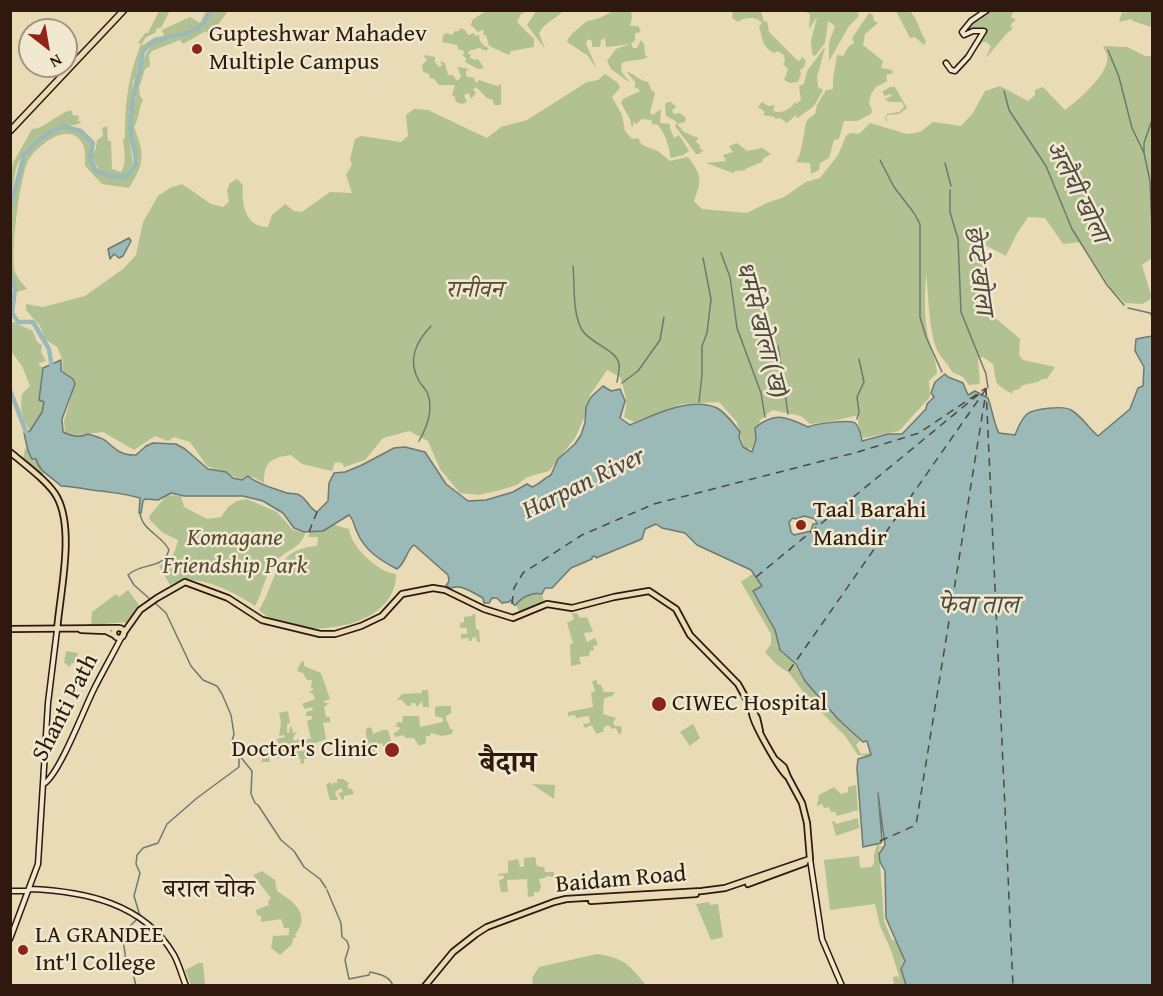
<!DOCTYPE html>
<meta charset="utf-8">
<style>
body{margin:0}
#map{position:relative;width:1163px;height:996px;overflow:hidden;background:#e9dbb6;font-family:"Gentium Book Plus",serif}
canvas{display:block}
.frame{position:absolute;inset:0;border:12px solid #2f190e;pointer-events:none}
.north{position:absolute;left:18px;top:18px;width:60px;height:60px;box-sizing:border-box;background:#f1e8d0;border:2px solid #a39582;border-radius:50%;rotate:149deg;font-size:16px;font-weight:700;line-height:24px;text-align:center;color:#2f190e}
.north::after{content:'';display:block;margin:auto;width:21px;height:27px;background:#8f2418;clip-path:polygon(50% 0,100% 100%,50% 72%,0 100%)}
</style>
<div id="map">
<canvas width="1163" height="996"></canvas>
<div class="frame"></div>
<div class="north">N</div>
</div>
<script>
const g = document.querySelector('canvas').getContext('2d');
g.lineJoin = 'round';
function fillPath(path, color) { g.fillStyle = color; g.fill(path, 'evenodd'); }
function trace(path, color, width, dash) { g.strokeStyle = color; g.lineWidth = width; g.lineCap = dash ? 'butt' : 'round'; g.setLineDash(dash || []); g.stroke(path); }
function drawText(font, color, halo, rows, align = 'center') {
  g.font = font + ' "Gentium Book Plus","Noto Serif Devanagari",serif'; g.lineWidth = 5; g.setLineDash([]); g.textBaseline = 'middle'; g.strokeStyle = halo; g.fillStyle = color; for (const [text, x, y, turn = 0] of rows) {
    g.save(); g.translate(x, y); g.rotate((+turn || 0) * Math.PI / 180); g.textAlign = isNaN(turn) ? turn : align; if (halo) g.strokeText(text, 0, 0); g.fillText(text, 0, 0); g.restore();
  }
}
const green = new Path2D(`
 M537,10l27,1 -20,15 -5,7 6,16 -18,-24z
 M159,11h13l-3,1 -8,16h-4l-2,5 -9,4 -5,8h2l12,-8 9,-1 -2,-6 28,-13 10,6 6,-12h5c-1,2 -2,5 -3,8 -11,20 -50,13 -65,31 -3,4 -1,8 -3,13 -1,5 -4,8 -4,12 9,-8 6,-20 15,-29 4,-5 11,-5 17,-6 18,-4 41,-9 44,-29h16l-14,19 -1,7h-5l-2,-6 -23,13 -3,-4 -28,11 -3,4 1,11 -5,3 -6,19 1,8 3,4c-5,9 -4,20 -9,27 11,29 11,35 -5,61l-27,-4 -17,-18c0,-7 1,-17 -3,-23 -13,-23 -44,2 -53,16 -9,15 -20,99 -13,115 2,5 8,11 11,15l-10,3 -6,-20 -1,-51 12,-59 12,-16 20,-13 14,-4 16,5 7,9 -1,22c14,12 20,11 37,14l12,-18c-6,-14 -11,-50 -3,-63l-2,-6 2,-16 -3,5 -3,29 -2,2 2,3v27l3,22 -8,12 -13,-1 -14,-4v-4l-7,-9 5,-10 1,-8 6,-4 -1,-8 5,-2 1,15h3l1,28 9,3c6,-9 3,-22 2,-33l2,-1c0,-36 3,-61 16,-94l-3,-1 7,-10h3z
 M486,11h42l-7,3 -4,8 17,17v8l-23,4 -2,4 -20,-9 -3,-11h-3l1,-4 -2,-1 -4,2 -8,-8 2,-1v-3z
 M614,11h17l1,7 -2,8h8l3,5 -3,2h-3v7l-4,4 2,4h4l4,-8 3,4 1,11 3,2c-10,5 -19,2 -26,6l-1,8 9,12 -19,-14 -4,-8 9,-12 14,-5 -22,3h-2l-1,-9 -4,2 -1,7h-8v-6l-4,-2 -2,5 11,25 -10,-14 -20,-13c1,-7 14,-15 20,-21l10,-2z
 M733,11h28l3,11 3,-1 2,11 28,28 3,1 2,-4 4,4 -2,6 -4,3 1,4 -3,8 -8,1 -6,-3 4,-11 -5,-5 2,-2 -1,-7 -6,-4 -4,2c-13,-7 -11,-15 -15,-27l3,-3c-5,-7 -18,-6 -24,-1l-6,-4z
 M806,11h51l2,5 -10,10 -20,35v-18l6,-17 -7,-5 -3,22 -10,13 -3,-2 -1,-13 6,-24 -8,12 1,-14z
 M896,11h14c8,9 9,19 16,30l-2,4 -9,-8 -5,1z
 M989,11h25l-3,6 5,3 -5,4 1,6 -4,2 -22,26 5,-12 -5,-4h-3l-8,8 10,-21 -20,4 9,-13z
 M1128,11h24v22l-1,-6 -18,-6 -2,-2 -12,3 3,-10 4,1z
 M869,13l4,2 1,6 4,2 -13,11 -2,11 20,16 -2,7 11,2 1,3 -7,2 1,6 -11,6 -5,7 -2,9 3,7 -1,4 -14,7h-13l-5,18 -5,1 -5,18 -9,5 -1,7 -8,4 -1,-11 -14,-1c7,-11 7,-29 11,-42l8,-6 2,-9 9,-15 7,-1v-10l4,-24 6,1 6,-10 5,-3 -2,-5z
 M460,28l5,2 3,5 6,-2 1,3 4,-1c0,6 4,11 10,13l-3,3 -7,-3 -10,3 -1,3h3l-1,4 5,2 3,-1 6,9 -6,1 -13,-7 1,-4 -3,-2 1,-5 -6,-2 -1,-4 -15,-3 1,-7 4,-2 5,2 3,-4h4z
 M1103,46l24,1 18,9h7v202l-10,7 9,30 -1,5 -8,4 -17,-1 -14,-14 -30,-47 -18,2 -18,-26 -17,-1 -12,18 -10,21 -19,-10 -10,9c5,12 12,20 14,33l-11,-5 -3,4 16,29 27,23 -1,16 4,5 32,7 -8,12h-4c-7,5 -14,4 -22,7l-1,3 -8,2 1,3c-19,-10 -16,-9 -20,-30l-10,-7 -5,1 2,26 -11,1 -6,-8 -11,-5c-4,-9 -13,-16 -16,-24 -8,-24 -7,-51 -10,-75 -1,19 -2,39 1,58 2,14 9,27 10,42l-8,8 1,16 -31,34 -36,7 -5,-15 1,-8 -26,6 -23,3 -9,-8 -29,-6 -12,10 -8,29 -8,-1 -7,-26 -18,-20 -37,2 -48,18 -10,-5c4,-14 1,-26 -4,-40l-13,-7 -17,25 -6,23 -9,20 -26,33 -22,6 -10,8 -17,5 -21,5 -19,-2 -20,-24 -12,-28 -19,-10 -26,7 -18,22 -21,7 -2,-4 -7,-1 -3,9 -30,-7 -11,-9c-20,3 -27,6 -27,28l-11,-6 -12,2 -34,-13 -17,-24 -16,-5 -6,4 -13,-5 -21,14 -31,-18 -24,3 -14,-2 -1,-12 11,-37 -2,-5 -8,-4 -3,-5 1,-9 -6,-14 -12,-8 -5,-13 -14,-16v-6l17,3 42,-11 38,-27 13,-14 7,-33 15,-26 12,-8 12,-4 29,20 12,3 6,-5 -2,-12 3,-7 7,-4 6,6c-2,18 2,42 25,42l4,-12 13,-11 9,7 8,1 28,-20 22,1 -6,-18 6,-11 -2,-5 5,-20 6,-3 40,6 7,-6 -2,-21 8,-6 14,1 59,28 14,-11 26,-7 60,-38 11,-2 7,-6 13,9 2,5 -8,9 10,18 3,16 7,8 6,-1 4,7 16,6 12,10 18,-4c14,18 14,23 6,44l8,8 45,4 20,-10 17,-6 22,-15 14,-4 18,-23 8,-19 5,-3 8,1 11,-11 37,11 13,-2 13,-10 28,4 12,-13 12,-22 15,-5 28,15 7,-6v-5l8,-3 22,23c13,-10 46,-37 42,-55 -1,-3 -3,-6 -4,-9z
 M824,48h1l-8,29 1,10 5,3 -9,16 -15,11 -2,1 -1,-3 -9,8 -7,-5 -5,1v-2l-12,-2 2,-3 -7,-5 4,-5 6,4 7,-1 -2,6c8,3 17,-1 22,-9l1,2 5,-4 -2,-14 5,-2 3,-13z
 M426,55l9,2v5l4,5 3,-2 -2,-4 5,2 3,12h5l4,6 4,-4 -3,-10 11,2 -3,2v5l8,2 2,5 3,-3 18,6 4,-2v21h-7l-1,-5 -6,-2 -11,-11 -3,3 3,3 -5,6 -2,-6 -5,2 3,7 -5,2 -6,-2 -1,-5 -3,-2 3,-10h-16l-5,-6 -4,-1 -1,-4 -6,-2 -1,-7 5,-5 -3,-4z
 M626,71c8,3 14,10 22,11l3,7 4,4 -5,20 3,2 8,-6 -1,14 10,1v4l4,10 5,-3 10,16 -6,4 -12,3c-2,-10 -6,-28 -15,-34l-3,1 -2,-5 -9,-1 -6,5 -2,-2 -2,6 -2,-9 -9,-16 2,-4 17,-8 -2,-2v-2l-3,2v-7z
 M890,87h5l12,21 -8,6 -11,1 -2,2 2,6 -3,-5 2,-4 12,-2 5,-5 -2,-5h-13l-4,-3 7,-3 -2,-2 -5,2 -3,-4z
 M668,102h3l5,5 -4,3 2,4 6,-1 6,5 -1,4 -8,2 7,8 14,6 -2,4 4,3v4l4,1 -5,4h-3l-21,-28 2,-3 -3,-3 -8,-4 -1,-12z
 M71,110l2,5 6,1 -1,5 4,1c-9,6 -20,2 -29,7 -7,3 -9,9 -17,11 -4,9 -14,14 -18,23 -4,9 -5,28 -7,39v-28l2,-11 19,-34c10,1 27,-16 39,-19z
 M737,143l10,8 15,-3 9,6 -7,4 -2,4 -17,7 1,1 -11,1 -2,2 -27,-10 20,-2 -3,-6 10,-3 -4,-6z
 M13,322l20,9 4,11 5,3 -1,7 5,9 -8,3 5,4 -4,32 5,1 -2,11 -12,19c-9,-13 -10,-22 -8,-37l8,-8 -8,-20 -11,-15v-27z
 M25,448l11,11 1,4 7,10 -3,4 -18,-17z
 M167,495l14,1 3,11 23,12 14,-2 7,-10 9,-6 10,-2 30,13 16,18 12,3c-4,15 -17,16 -27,26 -13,12 -14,32 -23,47 -21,-14 -61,-36 -85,-21l-11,-19c13,-7 16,-12 19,-26l-15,-7 -14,-14 1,-4z
 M334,525l15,4c1,17 30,44 47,45 1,58 -104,69 -137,36 18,-28 14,-61 58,-64l1,-9h-10l2,-5 13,-1z
 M754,573l8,13 -8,5 21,39 3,16 5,8 9,6 13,21 55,60 -4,4 5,9 10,-1 13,80 -3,1 -2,13 16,-2 -16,4 5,72 8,19h3c4,7 8,15 9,23l-3,2 6,20h-6l-1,-2 1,2h-7l-1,-8 5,-1 1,4v-4l-8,-26 -11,-24 -5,-22 -45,6 -6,-50 35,-4 1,12 11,-1 3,-3v-10l4,-12 -11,-86 -9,-1 -13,-19 -35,-35 -21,-28 -13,-9 -11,-12 6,-8v-10l-30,-52z
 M128,590l11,15 -12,17 -36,3 1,-13 24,-18 3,3z
 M535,592l7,2 2,7 -24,12 -4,-8 3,-4z
 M572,613l6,1 2,4 7,-1 6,15 -9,1 3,9 8,-4 3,7 -5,1 1,4 -4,1 -1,5 -10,1 2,7 -10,2 -1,-21 3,-2 -6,-20 7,-4z
 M473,614h2l1,15 3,1 1,12h-3l-1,-5 -4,1v3h-3l-1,-3 -7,1v-5h6v-6h-7v-5l4,-1v-5l8,-1z
 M66,651l12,2 -3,11 -3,-1 -2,3h-3v-2l-3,-1z
 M304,661v5l17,7 9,26 -6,2 1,2h4l-5,4 2,10h4v5l-7,1 3,16 -26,10 1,2 5,-1 1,9h-3v5l-4,-1 1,-4 -5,-1v-2h-4v5l-4,-11h-2l-4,8 -13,-1 1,5h-10l2,-1v-5l4,-3 -1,-3 3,-1v-5l2,-2 3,6h6l-2,-9 8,-2 -1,-2 -5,1 2,-13 -2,-10 9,-2 2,12 -3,1v8l2,1 1,-6h2l1,6 4,-1 -4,6 1,3 10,-4 1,2h6l-4,-18 5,-2v-3h-6v-4l7,-2 -1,-3 -7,2 -3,-5 13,-5 -2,-5 -4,-2 5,-3 -3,-1 1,-8h-5l-4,-7 -6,-2 4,-9z
 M597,680v4l4,1 3,7h11l-3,4 -8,2 -1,16 13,4 -3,4 2,4h6l1,6 -3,3 -3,-7 -4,1 -4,-4 -5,3 1,3 -8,3 -4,-9 -7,3 -2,-4 7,-1 -1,-7 -13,2 -1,-3 -7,1v-4l25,-5 -2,-14 4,-2 -3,-10z
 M422,690h6l1,17h-6l-1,-6 -5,6 -2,-4h-4v3h-4l-5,-6h-5l5,-6 20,-1z
 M440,706h11v7l-5,3v5l2,1 2,7h3l-1,5 -10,2 -11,-3 -1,3h-4v7l-7,3 -5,-8h-9l-1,-3 -8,2 -3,-3 7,-5 -1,-2 -5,-1 3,-1v-3l5,1 1,-7h16l1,11 23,-5v-4l-8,-2v-9z
 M693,724l7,14 -10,8 -10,-14z
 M371,727l2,7 10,-4h5l4,13 -3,4 -6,-1 -1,-3 -3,1 1,3 -6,10 -2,-3 -10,2 -1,-13 3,2 5,-2 -3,-7v-7z
 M337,779h6l6,4 -2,3 2,3h3l2,5 -10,2v3l-2,1 -4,-7 5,-1 -2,-4 -6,4 3,8h-8l-4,-15 4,-3 3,4v-3h4z
 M532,784l23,1 -1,14z
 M856,785l2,25 -21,6 -2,-4h-4l-2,-5 -5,1 -2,-4 -5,2 2,-11 15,-8 7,7 7,-2v-5z
 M858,818l1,10 -23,8 -4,-14 2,-1 2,3z
 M535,857l2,9 7,1 1,5h9v5l-8,-1 -1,2 -6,1 2,8 -2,5h-5v4l-6,1 -1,-18 -20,1 1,12h-7l-2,-11 5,-3 -1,-3 -4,1 -1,-2 10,-1v-12l10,-2 2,8h4v-9z
 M262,871l13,9 2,11c18,12 34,23 18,44l2,2 -4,1 -1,6 -12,11 -9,-7 2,-12 16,-1v-7h-5l-3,-9 -20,3v-6l-4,-1 -1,-5 13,-5 -1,-4 3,-3 -18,-23z
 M709,902l1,3 8,-1 5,33 -12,3 -15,-36z
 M597,954c28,4 32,11 49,31h-113l-1,-7 7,-11z
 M199,963h4l2,21 -14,1 -6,-15z`);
const water = new Path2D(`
 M129,238l2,3 -8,15 -4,2 -5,-4 -4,5 -2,-10z
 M1152,336v649h-246l-5,-16 4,-8 -19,-43 -1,-47 -5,-9 -1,-8 6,-9 -7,-52 4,47 -1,3 -18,4 -6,-79 1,-9 13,-4 -4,-14 -4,1 -25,-23 -33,-38 -9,-17 -16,-14 -5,-20 -22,-39 9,-5 -11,-16 -54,-25 -12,-12 -23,-5 -6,-4 -11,5 -3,10 -46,19 -1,-2 -3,1v2l-21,9 -19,20h-7l-3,6c-9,-2 -21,3 -26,11h-2l-3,-5 -2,2 -7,1 -5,-5h-5l-3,5h-5l-1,-5c-10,-5 -21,-14 -32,-10l-5,-2 3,-5 -1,-6 -34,-30c-8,6 -8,18 -17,24 -17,-9 -32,-18 -40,-37 -3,-6 -3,-12 -8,-17l-26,16 -19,1 -10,-4 -11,-15 -20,-12 -20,-5h-59l-13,-3 -13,7 -13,-1 -2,2 -2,12h-2l1,-15c-13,-4 -26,-5 -39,-7 -14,-1 -27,-5 -40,-5 -9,-9 -22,-14 -25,-27h-4l-4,-8 -4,-18 6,-2 12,-19 2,-10 -5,-2 4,-32 18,-8v11l12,8 2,5 -13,35 1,13c8,4 17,6 25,2 5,2 13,3 18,7 9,8 16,15 30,14l10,-9 7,-3 23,1 9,5 23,20 18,3 7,6 9,2 6,-4c8,8 28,13 39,17 3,1 7,0 10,1 10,3 11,14 20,18l11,-11 1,-18 5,-10 11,-1 17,-7 32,-17 11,-1 20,5 21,32 22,17 18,-1 27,-8 14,-8 5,3c8,-3 12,-9 19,-12l7,-16 17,-15 6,-9 4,-12 1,-16 5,-10 12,-11 8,5 9,-2 5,12 -5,17 10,7c23,-10 61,-29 87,-17 9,5 17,16 23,24l-1,5 4,10 9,5 4,-13 -1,-11c20,-17 31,-11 53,-1 5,-3 43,-8 47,-4 5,4 6,12 7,18l26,-7h14l24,-25 1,-5 7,-7 -3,-4 4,-11 10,-8 3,3 15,6 5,12 7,-4 13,7c4,10 6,27 11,35l16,2c3,-7 6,-16 12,-21 6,-5 37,-9 44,-4 12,7 17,18 27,26l32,-27 8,-21 5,-2 1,-19 -9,-16 1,-12zM804,516l11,3 2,5h-4l-2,7 -17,4 -3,-3 -2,-10 4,-4 3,1z`);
const stream = new Path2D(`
 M1108,50l11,27 13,51 12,25 6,28 2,47
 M1004,91l5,19 37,56 26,63 35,56 17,20
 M1144,153v-10l8,-23
 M880,160l14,27 20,26 6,11v93l6,20 16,35
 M945,163l6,23
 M950,190v22l8,27 3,73 25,62 2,14
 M721,253l9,24 7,51 24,65 4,24
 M573,266c2,20 -1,46 9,64 9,14 35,20 37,34 1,5 -1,12 -2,18
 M1128,308l22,5 2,3
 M778,346l10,68
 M622,383l16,-12 22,-31 4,-23
 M699,402l3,-27v-29l5,-13 4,-34 -8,-41
 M857,419l2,-7 -2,-15 7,-15 -5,-23
 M419,441c8,-14 15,-33 8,-49 -2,-4 -6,-7 -8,-11 -12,-21 -3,-39 12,-55
 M140,513c2,18 22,22 29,37 -6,20 -27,12 -41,25l6,10 17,15
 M239,755l13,16 -1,23 4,9 3,2 23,35 13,11 10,16 16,12 6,9
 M327,890l14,33 1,14 5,4 2,6 -4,13 4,19 20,-4 1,-3c9,2 20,4 23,14
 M136,986l-4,-17 -6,-9 -3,-20 1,-8 16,-16 -6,-20 6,-23 -4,-9 1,-9 6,-7 15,-5 9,-19 30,-26 42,-31v-12l-6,-7 -1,-7 2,-7 -3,-19 -9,-21 -5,-8 -14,-6 -12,-14 -25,-53 -11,-10`);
const river = new Path2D(`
 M10,209l14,-54 15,-15 14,-9 12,-4 16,4 12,12 -3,16 6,12 15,5 15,1c3,-4 9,-9 10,-15 0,-8 -4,-19 -5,-28 -2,-24 3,-46 10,-68 1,-4 0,-11 2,-14 12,-23 58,-7 68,-42
 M10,273l5,16 -3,24 6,9h15l16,27 3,19
 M10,390l16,42`);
const ferry = new Path2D(`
 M986,388l27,598
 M309,532l8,-20
 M756,577l223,-183
 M512,604l2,-16 9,-15 59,-38 72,-31 204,-52 61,-19 67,-45
 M789,671l197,-282
 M880,841l36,-16 70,-433`);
const secondary = new Path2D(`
 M946,63l5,7 4,1 13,-14 16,-26h-11l-9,4 -2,-3 9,-11 16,-11
 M45,783c16,-13 38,-72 49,-94 9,-18 19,-35 28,-53
 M810,859l12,80 20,47
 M29,889c55,2 115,14 145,66 5,9 8,21 12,31
 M10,891h18
 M10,939l28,-75 10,-161 9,-73`);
const primary = new Path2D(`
 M10,452c14,12 39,30 47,45 18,33 3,96 0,133
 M114 633a5 5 0 1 1 10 0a5 5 0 1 1-10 0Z
 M10,629l108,-1
 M81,630l25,1 8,4
 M123,634l17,-24 17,-12 28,-16 43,16 34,22 58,14h15l26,-8 21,-10 20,-22 31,-6 12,2 39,19 29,9 34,-14 25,4 42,-11 35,-6 27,18 14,26 48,49 19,34 3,13
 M752,712c-1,8 28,59 36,65
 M748,884l57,-21
 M591,901l105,-7
 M425,986l28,-34 23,-18 11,-7 67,-25 12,-3 136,-8 23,-3 85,-29 -3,-36 -5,-20 -14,-26 -4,-10 -8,-7`);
const highway = new Path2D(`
 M10,131l114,-121`);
const markers = [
 [197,49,6,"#8f2418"],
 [801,525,6,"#8f2418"],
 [659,704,8,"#8f2418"],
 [392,750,8,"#8f2418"],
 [23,950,6,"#8f2418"]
];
const poiNames = [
 ["Gupteshwar Mahadev",209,35],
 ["Multiple Campus",209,63],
 ["Taal Barahi",813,511],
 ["Mandir",813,539],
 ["CIWEC Hospital",672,704],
 ["Doctor's Clinic",378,750,"right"],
 ["LA GRANDEE",35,936],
 ["Int'l College",35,964]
];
const parkNames = [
 ["रानीवन",474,291],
 ["Komagane",235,539],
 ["Friendship Park",235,567]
];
const streetNames = [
 ["Shanti Path",66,708,-63],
 ["Baidam Road",621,880,-5]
];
const waterNames = [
 ["अलैची खोला",1076,192,63],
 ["छेप्टे खोला",977,270,82],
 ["धर्मसे खोला (ख)",760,330,75],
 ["Harpan River",584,484,-26],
 ["फेवा ताल",978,606]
];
const neighbourhoodNames = [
 ["बराल चोक",209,890]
];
const districtNames = [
 ["बैदाम",508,764]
];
fillPath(green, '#b1c191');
fillPath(water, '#9ab9b7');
trace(water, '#6f7973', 1.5);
trace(stream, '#6f7973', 1.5);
trace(river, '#9ab9b7', 4.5);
trace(ferry, '#4f4941', 1.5, [8, 6]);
trace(secondary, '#2f190e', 7);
trace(primary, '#2f190e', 8);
trace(highway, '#2f190e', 8);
trace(secondary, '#f1e8d0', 4);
trace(primary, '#e9dbb6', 4.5);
trace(highway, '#e9dbb6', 5);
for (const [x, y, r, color] of markers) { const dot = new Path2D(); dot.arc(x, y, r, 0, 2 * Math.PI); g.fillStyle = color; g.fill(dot); trace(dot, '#f1e8d0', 2); }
drawText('24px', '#2f190e', '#f1e8d0', poiNames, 'left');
drawText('italic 24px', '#564b35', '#f1e8d0', parkNames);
drawText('24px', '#2f190e', '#f1e8d0', streetNames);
drawText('italic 26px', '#4f4941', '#f1e8d0', waterNames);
drawText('26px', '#2f190e', '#f1e8d0', neighbourhoodNames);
drawText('bold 30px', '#2f190e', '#f1e8d0', districtNames);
</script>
